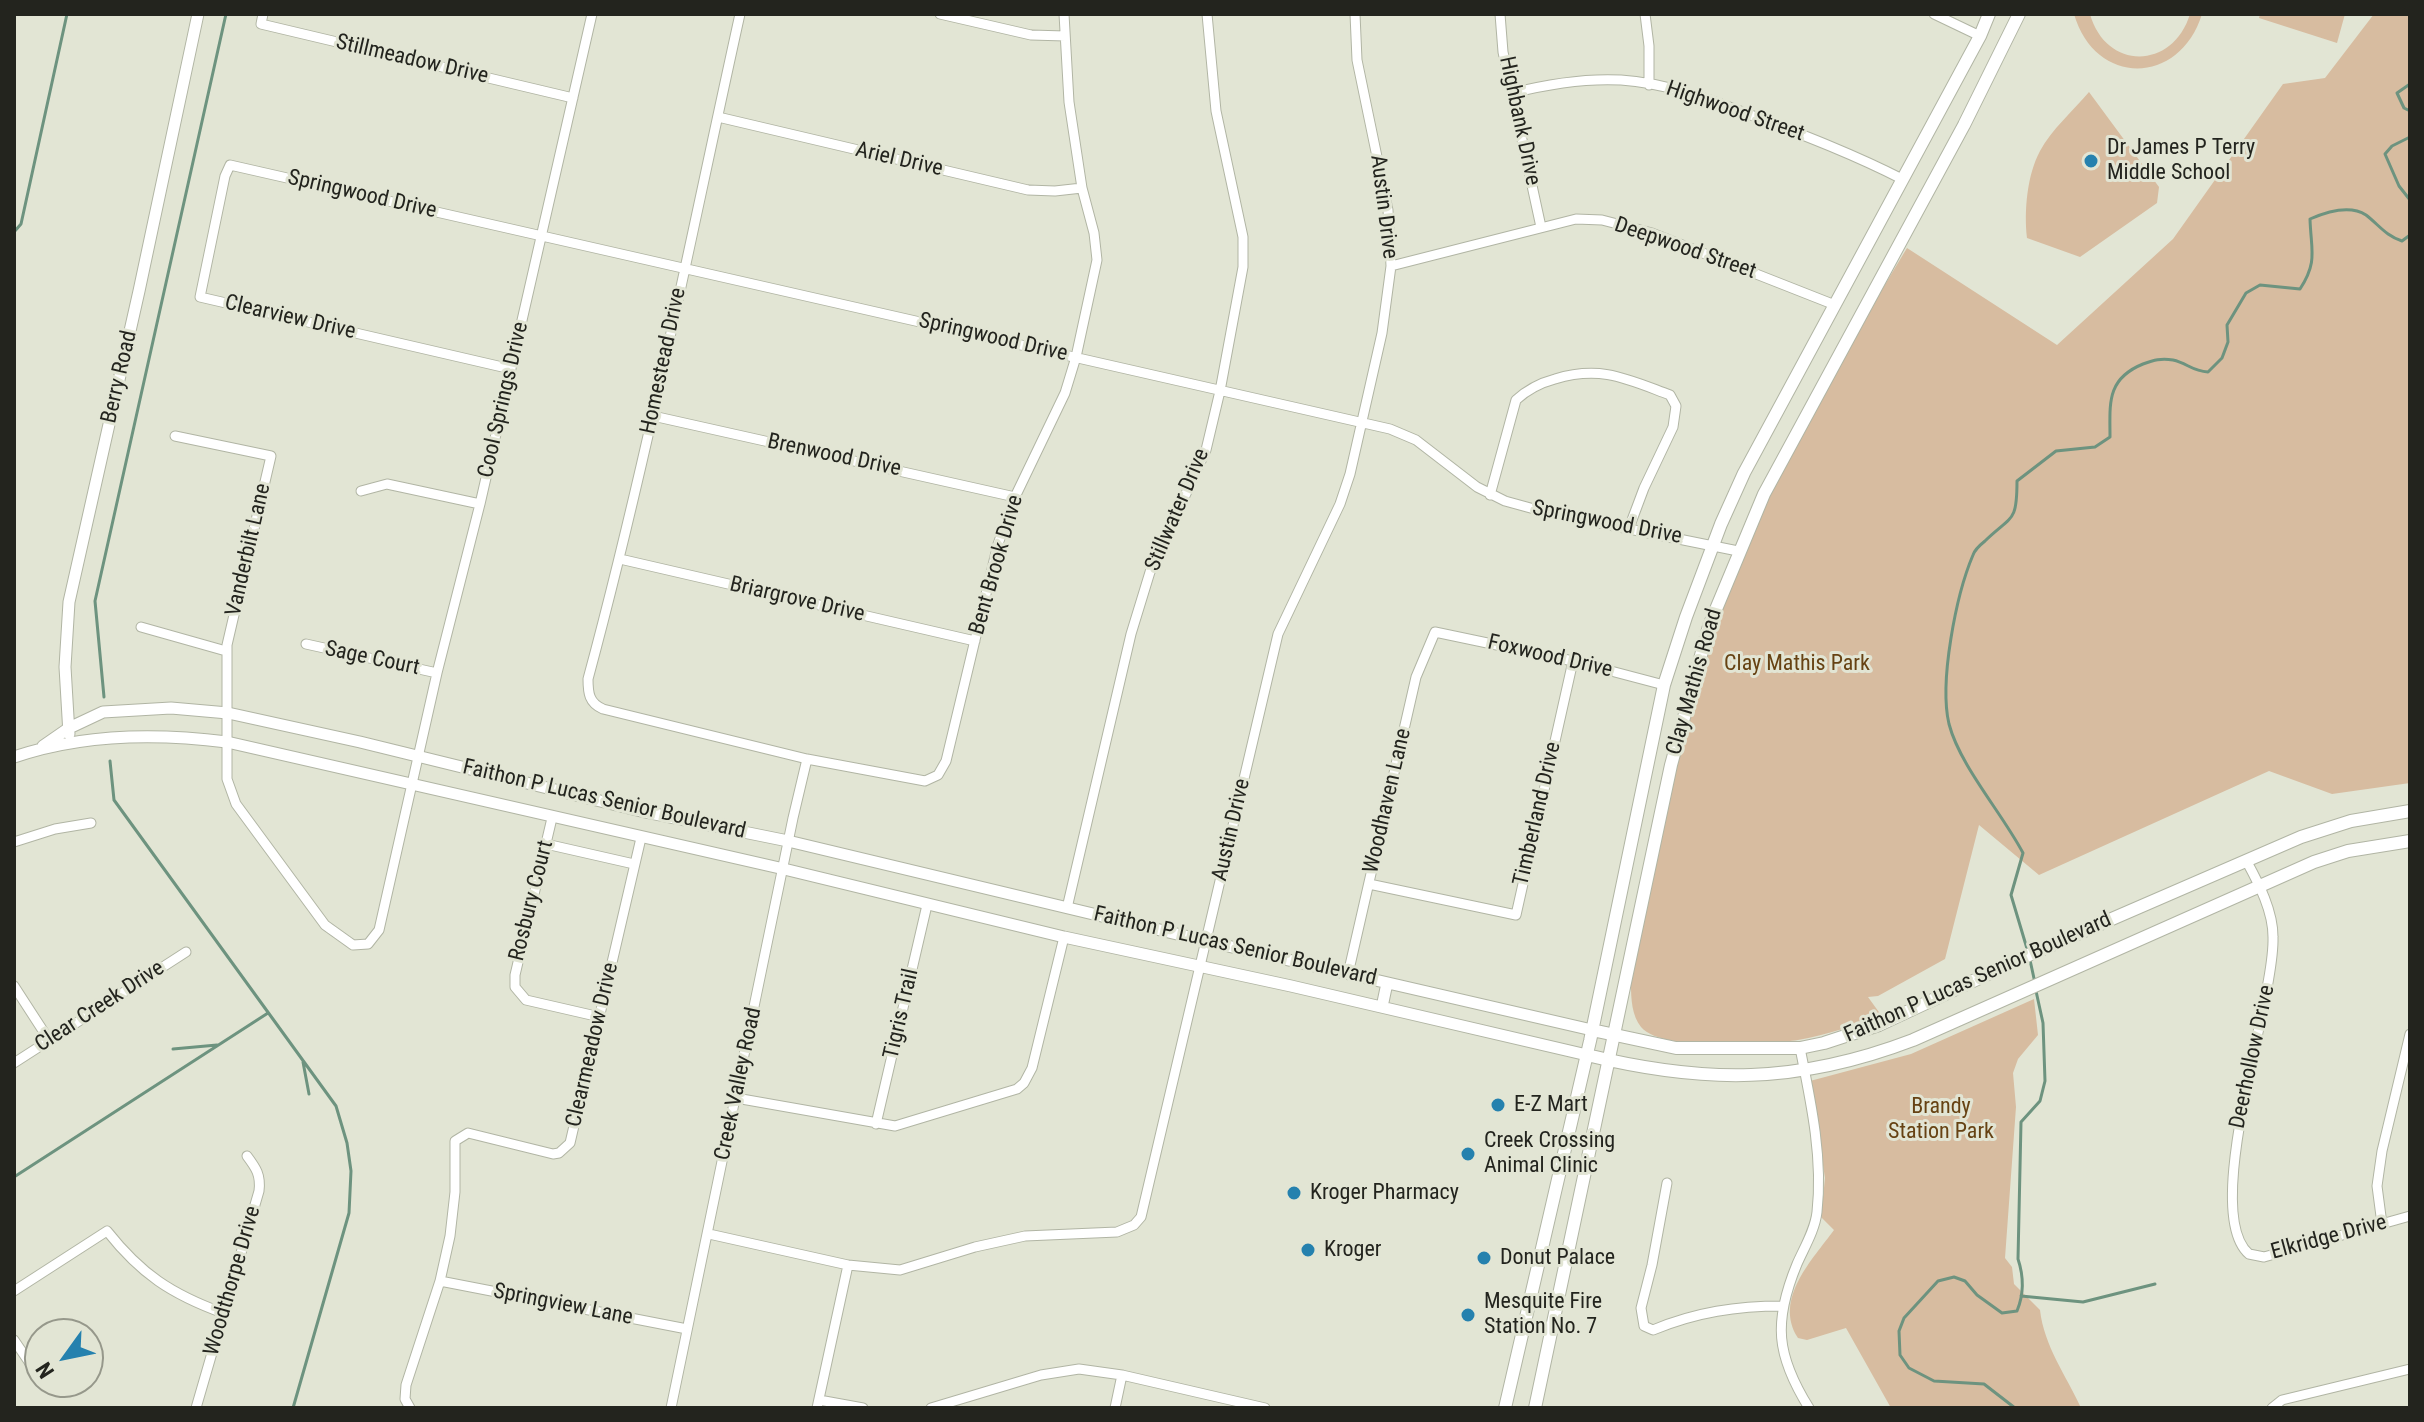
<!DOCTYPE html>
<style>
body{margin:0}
#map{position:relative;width:2424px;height:1422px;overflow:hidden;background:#e2e5d4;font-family:"Roboto Condensed",sans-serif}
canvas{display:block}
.frame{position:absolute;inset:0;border:16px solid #23241e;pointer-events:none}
.north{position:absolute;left:24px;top:1318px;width:80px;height:80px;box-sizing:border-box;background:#e2e5d4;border:2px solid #96988b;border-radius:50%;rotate:237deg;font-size:22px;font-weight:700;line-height:32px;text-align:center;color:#23241e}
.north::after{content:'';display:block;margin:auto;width:28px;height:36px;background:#2581ae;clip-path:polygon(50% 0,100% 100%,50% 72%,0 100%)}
</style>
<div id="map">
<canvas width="2424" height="1422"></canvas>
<div class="frame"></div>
<div class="north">N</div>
</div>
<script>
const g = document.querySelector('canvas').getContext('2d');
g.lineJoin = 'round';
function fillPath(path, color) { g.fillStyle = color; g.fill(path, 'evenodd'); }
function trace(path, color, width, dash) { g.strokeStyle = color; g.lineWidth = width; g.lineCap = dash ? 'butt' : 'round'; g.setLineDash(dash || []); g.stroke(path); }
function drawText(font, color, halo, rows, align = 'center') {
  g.font = font + ' "Roboto Condensed",sans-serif'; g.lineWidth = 6; g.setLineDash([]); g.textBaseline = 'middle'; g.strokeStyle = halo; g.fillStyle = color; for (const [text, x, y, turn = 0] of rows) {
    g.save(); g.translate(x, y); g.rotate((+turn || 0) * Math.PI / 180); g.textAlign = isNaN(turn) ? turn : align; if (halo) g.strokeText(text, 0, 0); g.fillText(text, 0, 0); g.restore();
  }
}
const green = new Path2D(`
 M2074,14h16c16,57 83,56 100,0h12c-22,72 -107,73 -128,0z
 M2260,14h85l-8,29 -78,-25z
 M2374,14h36v769l-78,11 -63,-23 -230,104 -60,-50 -34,134 -67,37 -10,1 13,18c-27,11 -55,20 -83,25 -32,5 -136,12 -157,-13 -9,-11 -10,-28 -10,-42 25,-117 44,-240 82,-354 45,-136 120,-260 194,-383l150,97 116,-106 110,-155 42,-6z
 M2089,92l70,95 -2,16 -77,54 -53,-19c-3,-27 0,-63 13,-87 11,-21 34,-41 49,-59z
 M2034,999l4,36 -20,24 -5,14 3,34 -11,151 7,9 2,17 26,26c4,36 26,65 41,98h-190l-45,-80 -39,12 -9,-2c-25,-39 15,-79 36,-108l-13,-13 4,-39 -15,-97 101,-27z`);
const stream = new Path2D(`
 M2410,84l-13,9 7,15 6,3
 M2410,137l-18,9 -7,8 14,32 11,14
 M14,232l7,-8 46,-210
 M104,697l-9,-96 131,-587
 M110,761l4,39 222,306 11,37 4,28 -2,42 -56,195
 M2028,952l-17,-57 12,-42c-21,-40 -63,-87 -74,-129 -10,-42 7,-129 24,-169 2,-6 7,-10 12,-14 27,-26 32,-18 32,-60l39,-30 39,-4 15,-10c0,-33 -4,-58 33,-73 11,-4 18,-6 30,-4 14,3 19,11 35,12l14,-14 6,-16 -1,-17 19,-32 14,-8 40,4c18,-28 11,-38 10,-70 16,-7 39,-15 56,-4 13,10 20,21 36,26l8,-6
 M2030,960l5,23
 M173,1049l44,-4
 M303,1062l6,32
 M14,1177l254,-164
 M2021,1296l62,6 72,-18
 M2015,1408l-31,-24 -50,-3 -25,-13 -9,-13 -1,-24 5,-13 34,-37 16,-4 11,4 12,14 25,18 15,-2c7,-17 7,-34 1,-52l3,-137 19,-21 5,-20 -2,-58 -7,-32`);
const minor = new Path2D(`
 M263,14l-2,10 312,74
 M740,14c-49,222 -93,446 -152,665 0,14 1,24 15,30l204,50 118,22 13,-6 8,-14 52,-217 17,-47 50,-104 11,-36 21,-97 -3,-27 -12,-45 -13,-86 -5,-88
 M940,14l91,21 34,1
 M1500,14l3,38 38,175
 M1645,14l4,32v39
 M1934,14l46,22
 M1512,93c36,-9 72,-15 109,-13 47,3 92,21 135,37 50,19 99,38 146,62
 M718,117l310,73 27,1 27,-3
 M1391,266l185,-47 26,1 50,13 183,72
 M511,369l-311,-72 25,-121 5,-11 1160,264 26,11 61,47 28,14 40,11 193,39
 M653,416l362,81
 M175,436l96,20 -44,189v134l9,25 89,121 28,20 15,-1 11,-14 58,-257 43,-169 112,-490
 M361,491l26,-7 93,20
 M1490,495l26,-95c12,-11 24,-17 39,-21 46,-14 72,0 115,16l6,11 -3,21 -29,61 -15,40
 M620,559l355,82
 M141,627l85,24
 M306,644l131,29
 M552,818l-37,157v12l11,13 74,17
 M14,842l41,-13 36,-6
 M546,844l88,20
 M2247,862c12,22 26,49 26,75 2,64 -73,275 -24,317l15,3 146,-41
 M1369,884l147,31 57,-254
 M1067,908l64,-274 19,-62 56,-122 14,-59 23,-124v-30l-27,-126 -9,-97
 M1348,974l68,-297 19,-45 138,29 91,24
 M14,986l35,54
 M1800,1048c11,54 23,110 17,164 -2,18 -13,36 -20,52 -24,58 -21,91 12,144
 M14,1063l172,-111
 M736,1098l159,28 122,-37 7,-6 8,-15 32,-131
 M876,1124l51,-219
 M1667,1183l-15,82 -11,43 3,18 9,4c43,-18 84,-24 130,-24
 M2382,1224l-5,-38 5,-35 28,-117
 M709,1234l139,31 52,5 75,-23 50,-11 92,-4 17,-7 7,-8 137,-583 62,-130 10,-30 32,-141 9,-67 -3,-56 -31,-150 -2,-46
 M440,1281l247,48
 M14,1291l93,-60c34,43 64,63 116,82
 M14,1340l26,38
 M819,1400l44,8
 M196,1408l63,-217c2,-16 -3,-23 -12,-35
 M410,1408l-5,-9 1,-14 34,-104 10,-45 5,-44v-51l13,-8 85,21 6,-1 11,-10 71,-305
 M671,1408l122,-590 14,-59
 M817,1408l31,-143
 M931,1408l110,-33 38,-6 43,6 143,33
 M1115,1408l7,-33
 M2272,1408l10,-8 128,-31`);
const tertiary = new Path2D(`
 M69,734l-4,-67 4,-65 70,-311 59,-277
 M43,746l26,-18 34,-16 68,-4 57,5 132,29 285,70 143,29 418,100 386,89
 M14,757c67,-23 143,-24 213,-15l557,127 280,68 227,49 296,69
 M1382,1007l5,-24`);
const secondary = new Path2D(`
 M1592,1030l84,18h124l24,-5 55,-18 152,-71 270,-117 50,-16 59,-10
 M1587,1055c118,29 211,29 326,-15l401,-178 34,-11 62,-10
 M1505,1408l85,-367 74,-356 22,-68 35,-93 23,-51 236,-437 9,-22
 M1535,1408l136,-643 38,-139 55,-132 200,-369 55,-111`);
const markers = [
 [2091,161,8,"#2581ae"],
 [1498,1105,8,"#2581ae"],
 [1468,1154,8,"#2581ae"],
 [1294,1193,8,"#2581ae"],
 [1308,1250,8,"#2581ae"],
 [1484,1258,8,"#2581ae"],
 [1468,1315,8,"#2581ae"]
];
const streetNames = [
 ["Stillmeadow Drive",412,60,13],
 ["Highwood Street",1735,112,19],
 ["Highbank Drive",1519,121,78],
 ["Ariel Drive",899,160,13],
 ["Springwood Drive",362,195,13],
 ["Austin Drive",1383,207,83],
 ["Deepwood Street",1685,249,19],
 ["Clearview Drive",290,318,13],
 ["Springwood Drive",993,338,13],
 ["Homestead Drive",664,361,-78],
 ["Berry Road",120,377,-77],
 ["Cool Springs Drive",504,400,-77],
 ["Brenwood Drive",834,456,12],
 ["Stillwater Drive",1178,510,-67],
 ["Springwood Drive",1607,523,11],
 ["Vanderbilt Lane",249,550,-77],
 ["Bent Brook Drive",997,565,-74],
 ["Briargrove Drive",797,600,13],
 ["Foxwood Drive",1550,657,13],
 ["Sage Court",372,659,12],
 ["Clay Mathis Road",1695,682,-74],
 ["Faithon P Lucas Senior Boulevard",604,800,13],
 ["Woodhaven Lane",1388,801,-77],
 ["Timberland Drive",1538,814,-77],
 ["Austin Drive",1232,830,-77],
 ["Rosbury Court",532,901,-76],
 ["Faithon P Lucas Senior Boulevard",1235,947,13],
 ["Faithon P Lucas Senior Boulevard",1978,978,-24],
 ["Clear Creek Drive",100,1007,-33],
 ["Tigris Trail",902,1014,-77],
 ["Clearmeadow Drive",593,1045,-77],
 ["Deerhollow Drive",2253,1057,-78],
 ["Creek Valley Road",739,1084,-78],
 ["Elkridge Drive",2329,1238,-15],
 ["Woodthorpe Drive",233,1281,-74],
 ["Springview Lane",563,1305,11]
];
const poiNames = [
 ["Dr James P Terry",2107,148],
 ["Middle School",2107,173],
 ["E-Z Mart",1514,1105],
 ["Creek Crossing",1484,1141],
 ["Animal Clinic",1484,1166],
 ["Kroger Pharmacy",1310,1193],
 ["Kroger",1324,1250],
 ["Donut Palace",1500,1258],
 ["Mesquite Fire",1484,1302],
 ["Station No. 7",1484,1327]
];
const parkNames = [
 ["Clay Mathis Park",1797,664],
 ["Brandy",1941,1107],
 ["Station Park",1941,1132]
];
fillPath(green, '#d7bca0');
trace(stream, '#6d937f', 3);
trace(minor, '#b1b5a4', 11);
trace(tertiary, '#b1b5a4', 13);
trace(secondary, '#b1b5a4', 14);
trace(minor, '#fff', 9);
trace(tertiary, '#fff', 11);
trace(secondary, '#fff', 12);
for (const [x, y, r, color] of markers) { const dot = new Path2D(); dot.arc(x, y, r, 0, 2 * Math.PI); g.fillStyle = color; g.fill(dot); trace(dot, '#e2e5d4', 3); }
drawText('22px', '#23241e', '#e2e5d4', streetNames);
drawText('22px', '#23241e', '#e2e5d4', poiNames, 'left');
drawText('22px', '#664213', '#e2e5d4', parkNames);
</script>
